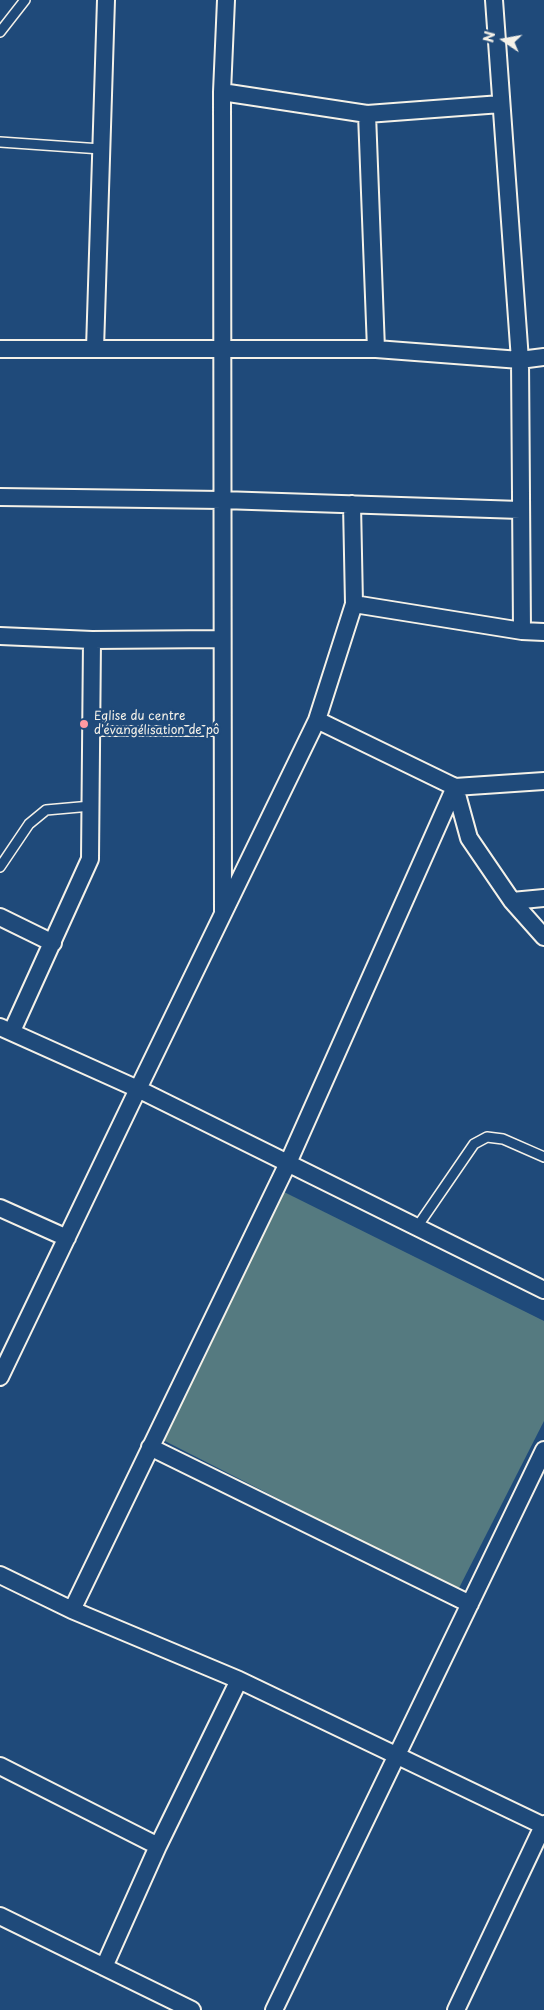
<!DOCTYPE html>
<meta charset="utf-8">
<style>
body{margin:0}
#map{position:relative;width:544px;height:2010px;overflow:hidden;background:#1f4a7a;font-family:"Playpen Sans",sans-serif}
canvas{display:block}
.north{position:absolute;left:479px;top:15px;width:50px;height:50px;-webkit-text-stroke:4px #1f4a7a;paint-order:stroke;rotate:282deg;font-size:14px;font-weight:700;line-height:20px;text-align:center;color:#f4f1e8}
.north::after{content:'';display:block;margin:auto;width:18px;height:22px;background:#f4f1e8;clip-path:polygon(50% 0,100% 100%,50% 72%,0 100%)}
</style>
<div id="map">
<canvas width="544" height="2010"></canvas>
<div class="north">N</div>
</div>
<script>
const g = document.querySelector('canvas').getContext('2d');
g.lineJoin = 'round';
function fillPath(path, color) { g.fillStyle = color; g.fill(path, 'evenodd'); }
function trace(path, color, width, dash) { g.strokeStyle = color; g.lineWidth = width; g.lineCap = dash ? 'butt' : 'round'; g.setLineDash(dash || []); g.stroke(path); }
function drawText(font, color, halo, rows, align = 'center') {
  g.font = font + ' "Playpen Sans",sans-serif'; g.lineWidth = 5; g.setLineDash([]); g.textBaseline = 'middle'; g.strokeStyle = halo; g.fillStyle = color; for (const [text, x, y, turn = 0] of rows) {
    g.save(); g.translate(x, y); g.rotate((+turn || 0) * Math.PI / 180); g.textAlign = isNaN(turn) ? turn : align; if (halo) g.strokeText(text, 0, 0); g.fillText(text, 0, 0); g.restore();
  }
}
const green = new Path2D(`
 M280,1190l264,131v100l-86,169 -301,-153z`);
const lane = new Path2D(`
 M0,32l25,-32
 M0,142l101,7
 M92,731h130
 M0,867l29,-43 17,-14 45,-4
 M417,1227l57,-83 13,-7 16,2 41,18`);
const street = new Path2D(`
 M494,0l26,360 2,271
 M222,92l145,22 134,-10
 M367,114l9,235
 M0,349h376l144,11 24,-3
 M95,349l11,-349
 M0,497l222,3 298,10
 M352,504l2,100
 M0,636l92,4 130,-1
 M317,720l138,67 89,-6
 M455,787l14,51 43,63 32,36
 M512,901l32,-3
 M223,913l-1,-821 4,-92
 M0,917l53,26
 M0,1027l138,62 179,-369 37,-116 168,27 22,1
 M12,1031l78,-172 2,-219
 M0,1208l67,30
 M0,1377l138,-288 406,201
 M150,1447l320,157
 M0,1575l72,35 167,70 305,146
 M72,1610l216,-447 167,-376
 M0,1766l158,80
 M0,1916l192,94
 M104,1967l54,-121 81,-166
 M274,2010l270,-560
 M456,2010l88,-186`);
const markers = [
 [84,724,5,"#ff9aa2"]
];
const poiNames = [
 ["Eglise du centre",94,717],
 ["d'évangélisation de pô",94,731]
];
fillPath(green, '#557a80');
trace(lane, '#f4f1e8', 12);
trace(street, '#f4f1e8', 20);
trace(lane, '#1f4a7a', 9);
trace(street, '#1f4a7a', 16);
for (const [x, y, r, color] of markers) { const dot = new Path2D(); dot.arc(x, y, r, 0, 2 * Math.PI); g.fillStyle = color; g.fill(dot); trace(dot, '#1f4a7a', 2); }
drawText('12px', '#f4f1e8', '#1f4a7a', poiNames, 'left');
</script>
